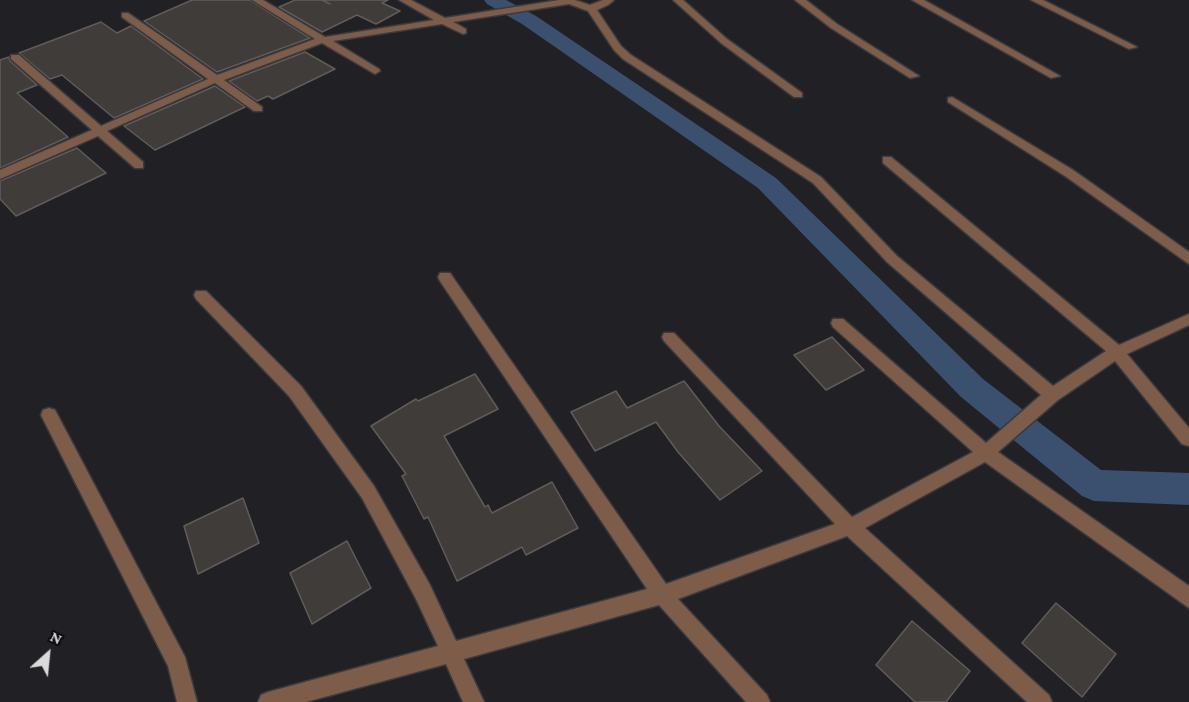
<!DOCTYPE html>
<style>
body{margin:0}
#map{position:relative;width:1189px;height:702px;overflow:hidden;background:#212125;font-family:"Crimson Pro",serif}
canvas{display:block}
.north{position:absolute;left:18px;top:624px;width:60px;height:60px;-webkit-text-stroke:4px #0b0b0d;paint-order:stroke;rotate:27deg;font-size:16px;font-weight:700;line-height:24px;text-align:center;color:#d9d9dc}
.north::after{content:'';display:block;margin:auto;width:21px;height:27px;background:#d9d9dc;clip-path:polygon(50% 0,100% 100%,50% 72%,0 100%)}
</style>
<div id="map">
<canvas width="1189" height="702"></canvas>
<div class="north">N</div>
</div>
<script>
const g = document.querySelector('canvas').getContext('2d');
g.lineJoin = 'round';
function fillPath(path, color) { g.fillStyle = color; g.fill(path, 'evenodd'); }
function trace(path, color, width, dash) { g.strokeStyle = color; g.lineWidth = width; g.lineCap = dash ? 'butt' : 'round'; g.setLineDash(dash || []); g.stroke(path); }
const canal = new Path2D(`
 M484,0h22l30,16 240,162 207,201 118,91 88,3v32l-95,-4 -12,-5 -121,-99 -203,-209 -236,-164 -35,-20z`);
const building = new Path2D(`
 M192,0h58l60,38 -93,34 -73,-51z
 M295,0h27l8,4 -8,-4h66l-6,3 18,8 -24,13 -19,-9 -35,17 -43,-25z
 M101,22l16,11 14,-7 72,53 -89,39 -52,-43 -12,4 -31,-26z
 M305,52l30,17 -62,30 -5,-3 -11,5 -28,-20z
 M9,57l1,4 27,24 -20,8 51,44 -68,31v-108z
 M215,86l30,21 -90,43 -31,-24z
 M77,148l29,25 -90,43 -16,-17v-18z
 M832,337l32,33 -38,20 -32,-35z
 M475,374l23,35 -54,27 41,71 3,-2 4,8 60,-31 26,46 -52,27 -4,-8 -65,34 -29,-64 -4,2 -22,-43 4,-2 -35,-48 45,-27 2,2z
 M684,381l35,45 43,45 -42,29 -42,-48 -22,-30 -61,29 -24,-39 45,-21 11,17z
 M243,498l16,45 -61,31 -14,-48z
 M347,541l24,47 -59,36 -22,-51z
 M1056,603l60,51 -34,43 -60,-54z
 M912,621l58,50 -24,31h-31l-39,-37z`);
const minor = new Path2D(`
 M252,0h11l62,37 109,-17 -35,-20h12l34,18 114,-18h16l15,5 13,-5h11l-6,5 -11,5 24,36 10,9 190,122 76,79 156,130 53,-35 -223,-188v-6h8l228,188 70,-31v11l-62,29 62,74v18l-7,-2 -67,-83 -57,39 -60,52 191,134v22l-204,-146 -120,66 184,167 3,7h-25l-180,-166 -169,63 89,96 3,7h-24l-87,-97 -195,54 20,43h-21l-17,-38 -140,38h-48l3,-7 7,-3 170,-46 -22,-47 -54,-101 -73,-102 -93,-97 -2,-4 2,-4h10l95,95 73,100 56,99 26,56 191,-52 -207,-308 -2,-4 2,-4h10l216,311 169,-60 -171,-183 -2,-4 2,-4h10l178,184 121,-65 -140,-125 -2,-4 2,-4h10l143,124 55,-48 -154,-133 -74,-79 -190,-124 -9,-9 -26,-39 -19,-7 -116,18 13,7v4l-3,1 -21,-10 -109,17 46,28 1,2 -5,3 -53,-31 -98,37 38,27v4h-8l-39,-28 -108,48 36,31v6h-8l-37,-32 -98,43v-9l92,-40 -81,-71v-4h8l82,71 107,-47 -86,-62v-4h6l89,62 98,-36z
 M673,0h10l44,39 75,54v4h-8l-73,-54z
 M795,0h11l31,24 82,52 -9,2 -79,-50z
 M912,0h12l136,76 -9,2z
 M1031,0h12l94,47 -8,2z
 M952,97l121,73 116,82v12l-124,-88 -117,-74v-4z
 M49,408l6,2 130,247 12,45h-20l-9,-36 -127,-251 2,-5z`);
fillPath(canal, '#3b506e');
fillPath(building, '#3f3c39');
trace(building, '#605c59', 1.5);
trace(minor, '#3b3b3f', 3);
fillPath(minor, '#7d5c4a');
</script>
